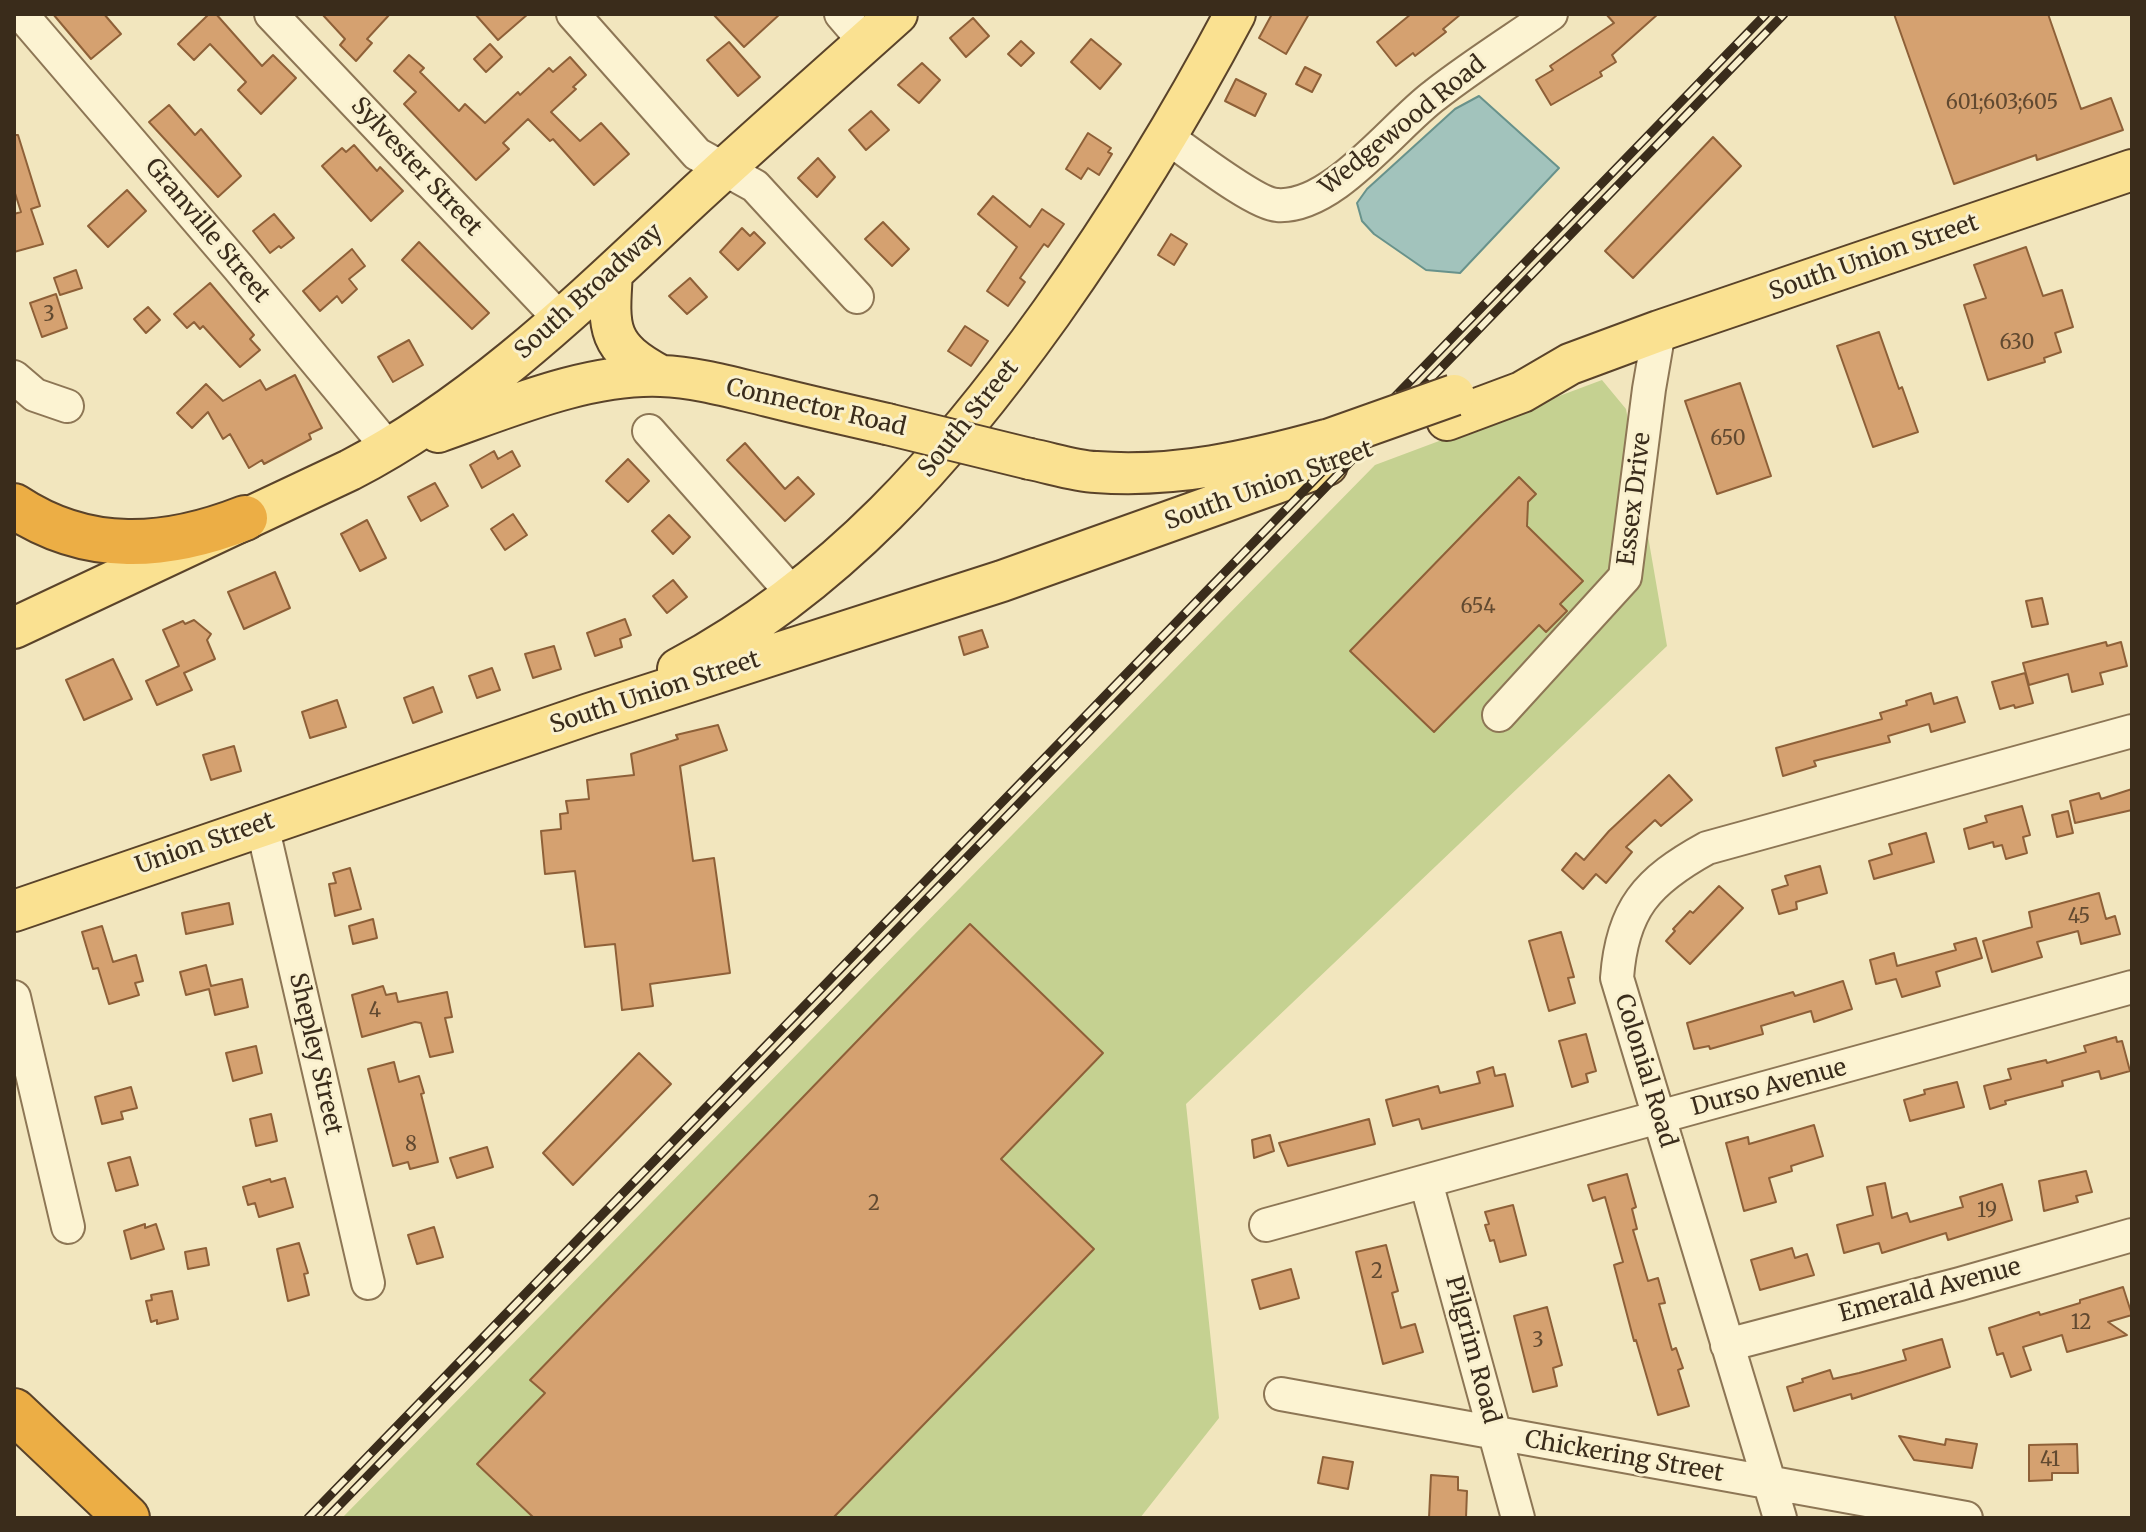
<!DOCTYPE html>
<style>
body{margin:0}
#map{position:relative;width:2146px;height:1532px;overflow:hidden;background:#f2e6be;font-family:Merriweather,serif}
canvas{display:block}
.frame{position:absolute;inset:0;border:16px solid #3a2c1b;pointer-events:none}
</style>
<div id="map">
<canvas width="2146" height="1532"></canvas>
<div class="frame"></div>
</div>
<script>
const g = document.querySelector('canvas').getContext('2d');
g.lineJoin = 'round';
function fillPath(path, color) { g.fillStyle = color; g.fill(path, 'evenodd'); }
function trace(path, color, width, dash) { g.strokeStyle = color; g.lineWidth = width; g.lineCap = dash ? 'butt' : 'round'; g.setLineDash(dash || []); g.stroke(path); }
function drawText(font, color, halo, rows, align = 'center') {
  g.font = font + ' Merriweather,serif'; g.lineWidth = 6; g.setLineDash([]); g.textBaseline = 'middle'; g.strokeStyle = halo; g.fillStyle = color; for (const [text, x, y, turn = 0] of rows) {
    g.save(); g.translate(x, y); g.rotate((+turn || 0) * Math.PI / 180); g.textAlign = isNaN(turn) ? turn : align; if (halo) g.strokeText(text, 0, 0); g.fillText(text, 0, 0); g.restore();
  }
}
const green = new Path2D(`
 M1602,380l24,29 41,237 -481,458 33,314 -79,100h-798l1033,-1053z`);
const water = new Path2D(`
 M1479,96l80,72 -99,105 -34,-3 -52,-36 -12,-13 -5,-18 10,-14 88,-80z`);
const building = new Path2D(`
 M53,14h51l17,20 -30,25z
 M209,14h7l46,52 11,-11 23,23 -35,36 -23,-24 8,-8 -36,-38 -16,16 -16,-16z
 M322,14h68l-23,25 5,4 -16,18 -16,-16 5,-6z
 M475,14h53l-30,26z
 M713,14h67l-36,33z
 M1272,14h37l-23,40 -27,-16z
 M1411,14h50l-18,15 3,3 -31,24 -2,-3 -17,13 -19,-24z
 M1606,14h52l-46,41 4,7 -16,10 2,4 -51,29 -15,-25 17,-10 -3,-4 64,-43z
 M1894,14h154l33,95 30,-11 12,32 -86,30 -1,-5 -82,29z
 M973,18l16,18 -23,21 -16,-19z
 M1091,39l30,25 -21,25 -29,-27z
 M1021,41l13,12 -13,13 -13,-12z
 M729,42l31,35 -22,19 -31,-36z
 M490,44l12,13 -16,15 -12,-13z
 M409,55l15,13 -4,4 39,39 6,-7 20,19 33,-31 2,3 29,-27 4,4 17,-15 16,18 -13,12 3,2 -25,23 29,29 21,-18 28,31 -35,31 -41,-46 -3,2 -22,-22 -25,24 6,6 -33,31 -72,-76 12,-12 -22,-21z
 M922,63l18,17 -21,23 -21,-18z
 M1305,67l16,8 -9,17 -16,-8z
 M1236,79l30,15 -11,22 -30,-15z
 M169,105l26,30 6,-6 40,47 -23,21 -69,-75z
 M871,111l18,19 -23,20 -17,-20z
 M1088,133l23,15 -3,4 4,2 -13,21 -11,-7 -7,11 -15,-10z
 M14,135h4l22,71 -9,3 12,35 -29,8v-38l7,-2 -7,-22z
 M1713,137l28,29 -108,112 -28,-27z
 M354,145l23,26 3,-4 23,24 -32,30 -49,-55 20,-18 4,4z
 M818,158l17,19 -18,20 -19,-19z
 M127,190l19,21 -38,36 -20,-21z
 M993,196l37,31 12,-18 22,15 -16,23 -4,-3 -24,34 5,4 -17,24 -21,-15 30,-44 -39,-33z
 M274,214l20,24 -13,10 -2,-2 -9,7 -17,-22z
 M883,222l26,27 -17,17 -27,-27z
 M742,228l8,8 4,-4 11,11 -27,27 -18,-18z
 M1171,234l16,10 -13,21 -16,-10z
 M419,242l70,71 -17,16 -70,-69z
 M2026,247l17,49 19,-6 11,37 -18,6 6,19 -17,6 1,4 -57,18 -24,-75 22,-7 -12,-33z
 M352,249l13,17 -16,13 8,10 -15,14 -5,-7 -17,15 -17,-20z
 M76,270l6,18 -22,7 -6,-17z
 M690,278l17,19 -20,17 -18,-18z
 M210,283l44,52 -4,4 10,11 -20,17 -37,-41 -3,3 -6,-7 -7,6 -13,-14z
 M56,294l11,34 -25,9 -12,-34z
 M148,307l12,13 -14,13 -12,-14z
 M965,326l23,15 -17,25 -23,-15z
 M1879,332l20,57 3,-2 16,45 -45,15 -36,-101z
 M409,340l14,25 -30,17 -15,-25z
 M295,375l27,53 -13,6 2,5 -47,25 -2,-4 -13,8 -19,-34 -7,5 -15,-27 -16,16 -15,-15 29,-29 17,17 37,-21 6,10z
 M1740,383l31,93 -54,18 -32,-93z
 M745,443l40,46 13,-12 16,17 -29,27 -58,-61z
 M494,451l4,8 14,-8 8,15 -38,22 -12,-23z
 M628,459l21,22 -21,21 -22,-21z
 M1519,477l17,17 -8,8 -1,24 56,55 -23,23 7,7 -21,21 -7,-7 -105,107 -84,-81z
 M435,483l13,23 -27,15 -13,-24z
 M513,514l14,21 -22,15 -14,-21z
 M669,515l21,22 -17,17 -21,-23z
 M367,520l19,38 -26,13 -19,-37z
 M275,572l15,36 -46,21 -16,-37z
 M673,580l14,17 -20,16 -14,-17z
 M2042,598l6,26 -16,3 -6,-26z
 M625,619l6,16 -11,4 2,8 -27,9 -8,-23z
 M194,620l17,14 -4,6 8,19 -31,14 8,17 -35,15 -11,-24 33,-15 -16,-36 20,-9 2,3z
 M982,630l6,17 -24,8 -5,-18z
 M2106,642l1,4 14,-4 6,24 -27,7 3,11 -31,8 -4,-18 -39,11 -6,-22z
 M554,646l7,23 -28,9 -8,-24z
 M113,659l19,40 -48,21 -18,-40z
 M492,668l8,22 -23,8 -8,-22z
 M2025,673l8,30 -18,5 -1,-3 -14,4 -8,-27z
 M433,687l9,25 -29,11 -9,-25z
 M1931,693l3,11 23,-7 8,25 -34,10 -2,-8 -41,12 2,6 -76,19 2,5 -33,10 -7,-28 106,-29 -2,-6 27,-8 -1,-4z
 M337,700l9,27 -36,11 -8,-26z
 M718,725l9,25 -47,16 13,95 21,-3 16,115 -80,11 3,22 -31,4 -7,-66 -30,3 -10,-76 -30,3 -4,-43 20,-2 -1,-15 8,-1 -2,-12 23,-2 -2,-19 47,-5 -3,-21 47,-15 -2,-4z
 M234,746l7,25 -30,9 -8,-25z
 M1669,775l23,25 -31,26 -6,-6 -29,27 6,5 -26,31 -10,-9 -13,15 -21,-19 14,-17 8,7 25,-29z
 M2132,789v21l-57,13 -5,-22 29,-8 2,6z
 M2022,806l8,29 -7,2 4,16 -21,6 -4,-14 -8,2 -1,-5 -24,7 -5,-20 23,-7 -2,-6z
 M2068,811l5,22 -16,4 -5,-22z
 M1926,833l8,29 -60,17 -5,-18 23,-7 -3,-10z
 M1820,866l7,27 -31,9 1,7 -18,5 -7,-24 16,-5 -3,-9z
 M350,868l11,41 -26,7 -6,-32 7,-1 -3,-10z
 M1719,886l24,22 -53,56 -24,-23 9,-10 -2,-2 17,-18 3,2z
 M2099,893l7,26 9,-3 5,18 -39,10 -3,-13 -41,11 5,15 -50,15 -9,-31 49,-14 -3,-15z
 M229,903l4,21 -47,10 -4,-21z
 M373,919l4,19 -24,6 -4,-18z
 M970,924l133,129 -102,106 93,90 -261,269h-299l-57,-54 68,-71 -15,-13z
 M102,926l11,36 23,-7 7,26 -8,2 4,12 -30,9 -11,-36 -5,1 -11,-37z
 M1561,932l13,45 -6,1 7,25 -26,8 -20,-70z
 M1976,938l6,20 -46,14 4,14 -38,11 -6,-18 -20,5 -6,-24 24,-7 3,13 59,-16 -2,-6z
 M206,965l5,21 31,-7 6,28 -33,8 -6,-26 -23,6 -6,-23z
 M1843,981l9,28 -38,13 -3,-11 -50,15 2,8 -53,15 -1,-3 -15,3 -7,-26 106,-31 2,4z
 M383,986l3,9 10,-2 2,9 49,-10 5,25 -7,1 8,34 -23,5 -9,-34 -6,-1 -53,15 -10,-42z
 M1586,1034l10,37 -10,3 2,8 -16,5 -13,-46z
 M2116,1037l1,5 5,-1 8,30 -29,8 -2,-8 -37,10 1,5 -58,15 1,3 -16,5 -6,-23 27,-7 -3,-10 38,-9 1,3 39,-11 -2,-6z
 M256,1046l6,27 -29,8 -7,-28z
 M639,1053l32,31 -98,101 -30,-32z
 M394,1062l5,20 20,-6 5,17 -3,1 17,68 -28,7 -2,-7 -15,4 -25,-97z
 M1493,1067l2,9 10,-2 8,32 -91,23 -3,-10 -26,7 -7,-26 52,-14 2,7 40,-10 -3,-11z
 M1957,1082l7,25 -54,14 -6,-21 21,-6 -1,-4z
 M131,1087l6,21 -16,4 2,7 -21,5 -7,-27z
 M271,1114l6,27 -21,5 -6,-27z
 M1369,1119l6,25 -87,22 -9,-23z
 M1814,1125l9,31 -32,10 1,5 -23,7 7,24 -32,9 -18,-68 22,-6 1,7z
 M1270,1135l4,16 -20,7 -2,-18z
 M487,1147l6,20 -36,11 -7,-20z
 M130,1157l8,28 -22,6 -8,-28z
 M2086,1171l6,21 -16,4 2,6 -34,9 -5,-30z
 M1627,1174l9,33 -4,2 5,20 -4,1 15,51 10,-3 7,25 -6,1 13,46 4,-2 7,20 -5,2 11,36 -31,9 -22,-75 -2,1 -20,-76 9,-3 -18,-65 -12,4 -5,-16z
 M285,1178l8,29 -34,10 -4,-14 -7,2 -5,-18 27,-8 1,3z
 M1885,1183l7,35 15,-5 3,9 53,-15 -3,-10 42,-13 10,36 -64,20 -2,-7 -64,20 -3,-10 -35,10 -7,-28 36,-10 -6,-28z
 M1513,1205l13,50 -26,7 -6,-22 -4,1 -5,-16 4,-1 -4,-12z
 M145,1224v4l11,-4 8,25 -33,10 -7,-28z
 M434,1227l9,30 -26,7 -9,-29z
 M299,1243l9,30 -4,1 5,21 -21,6 -11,-52z
 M1386,1245l12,46 -6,2 9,35 14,-4 8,28 -40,12 -27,-112z
 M206,1248l3,17 -21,4 -3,-17z
 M1792,1248l3,10 12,-4 7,21 -54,15 -9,-30z
 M1291,1269l8,29 -39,11 -8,-29z
 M2123,1287l9,28 -24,7 19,13 -60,17 -5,-17 -39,12 8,23 -20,7 -8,-24 -6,2 -8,-27 50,-16 1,3 40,-12v-3z
 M172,1291l6,28 -21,5v-4l-6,2 -5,-21 6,-1 -1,-5z
 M1547,1307l15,58 -9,3 4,18 -24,6 -19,-76z
 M1942,1339l8,28 -98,32 -1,-5 -57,17 -7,-24 16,-5 -1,-3 28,-9 3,9 26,-6 47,-13 -3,-10z
 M1899,1436l46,9 1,-6 31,5 -5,24 -58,-8z
 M2077,1444l1,29h-26v7l-23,1v-36z
 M1323,1457l30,5 -5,27 -30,-6z
 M1431,1475l27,2v13l9,1 -1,27h-37z`);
const minor = new Path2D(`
 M271,14l290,306
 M573,14l124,140 58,32 102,111
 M841,14l24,28
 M22,15l216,252 151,182
 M1168,138c21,14 87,66 109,67 56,4 116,-79 158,-110 37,-29 77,-54 116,-81
 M14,377l21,18 32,11
 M649,431l144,163
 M1499,715l126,-138 24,-188 10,-58
 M262,825l106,458
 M14,997l54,230
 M1426,1182l92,336
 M1266,1225l866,-238
 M1727,1345l233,-61 172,-49
 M1281,1394l685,124
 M1780,1518l-163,-540c5,-69 30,-97 90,-130l425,-117`);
const major = new Path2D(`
 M612,273c-4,57 -5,74 49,103
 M1447,420l75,-28 48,-28 89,-33 473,-161
 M438,432c69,-24 149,-59 223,-56 36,1 73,12 107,20 40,10 79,19 119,28
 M1030,459c21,4 44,12 66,13 79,6 154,-11 230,-32
 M14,628l336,-158c129,-67 233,-170 338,-268 69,-64 139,-125 209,-188
 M678,669c159,-85 270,-212 373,-356 68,-96 129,-195 184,-299
 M14,911l575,-197 413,-133 325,-116`);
const highway = new Path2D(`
 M14,506c74,49 152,43 231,12
 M14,1411l113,107`);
const rail = new Path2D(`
 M308,1518l1458,-1504
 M327,1518l1457,-1504`);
const majorBridge = new Path2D(`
 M887,424l143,35
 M1330,439l124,-44`);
const numberNames = [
 ["601;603;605",2002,103],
 ["3",49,315],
 ["630",2017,343],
 ["650",1728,439],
 ["654",1478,607],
 ["45",2079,917],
 ["4",375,1011],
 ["8",411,1145],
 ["2",874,1204],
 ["19",1987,1211],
 ["2",1377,1272],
 ["12",2081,1323],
 ["3",1538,1341],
 ["41",2050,1460]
];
const streetNames = [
 ["Wedgewood Road",1403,126,-39],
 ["Sylvester Street",416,167,47],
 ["Granville Street",207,231,50],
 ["South Union Street",1874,258,-19],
 ["South Broadway",589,292,-42],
 ["Connector Road",816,408,13],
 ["South Street",969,419,-51],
 ["South Union Street",1269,486,-20],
 ["Essex Drive",1635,499,-83],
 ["South Union Street",655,693,-18],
 ["Union Street",205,844,-19],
 ["Shepley Street",315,1054,77],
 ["Colonial Road",1645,1071,73],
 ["Durso Avenue",1769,1088,-15],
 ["Emerald Avenue",1930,1291,-15],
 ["Pilgrim Road",1472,1350,75],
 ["Chickering Street",1624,1457,10]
];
fillPath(green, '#c5d191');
fillPath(water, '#a2c3bc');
trace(water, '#68928b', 2);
fillPath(building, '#d5a170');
trace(building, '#8e6038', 2);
trace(minor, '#8d7655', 36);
trace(major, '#5a432a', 44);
trace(highway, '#5a432a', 48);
trace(minor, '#fcf3d2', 32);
trace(major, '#fae191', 40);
trace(highway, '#ecae45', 44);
trace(rail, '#3a2c1b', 9);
trace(rail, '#f9f0ce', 6, [18]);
trace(majorBridge, '#5a432a', 44, []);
trace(majorBridge, '#fae191', 40);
drawText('20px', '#614930', null, numberNames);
drawText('24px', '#3a2c1b', '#f9f0ce', streetNames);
</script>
